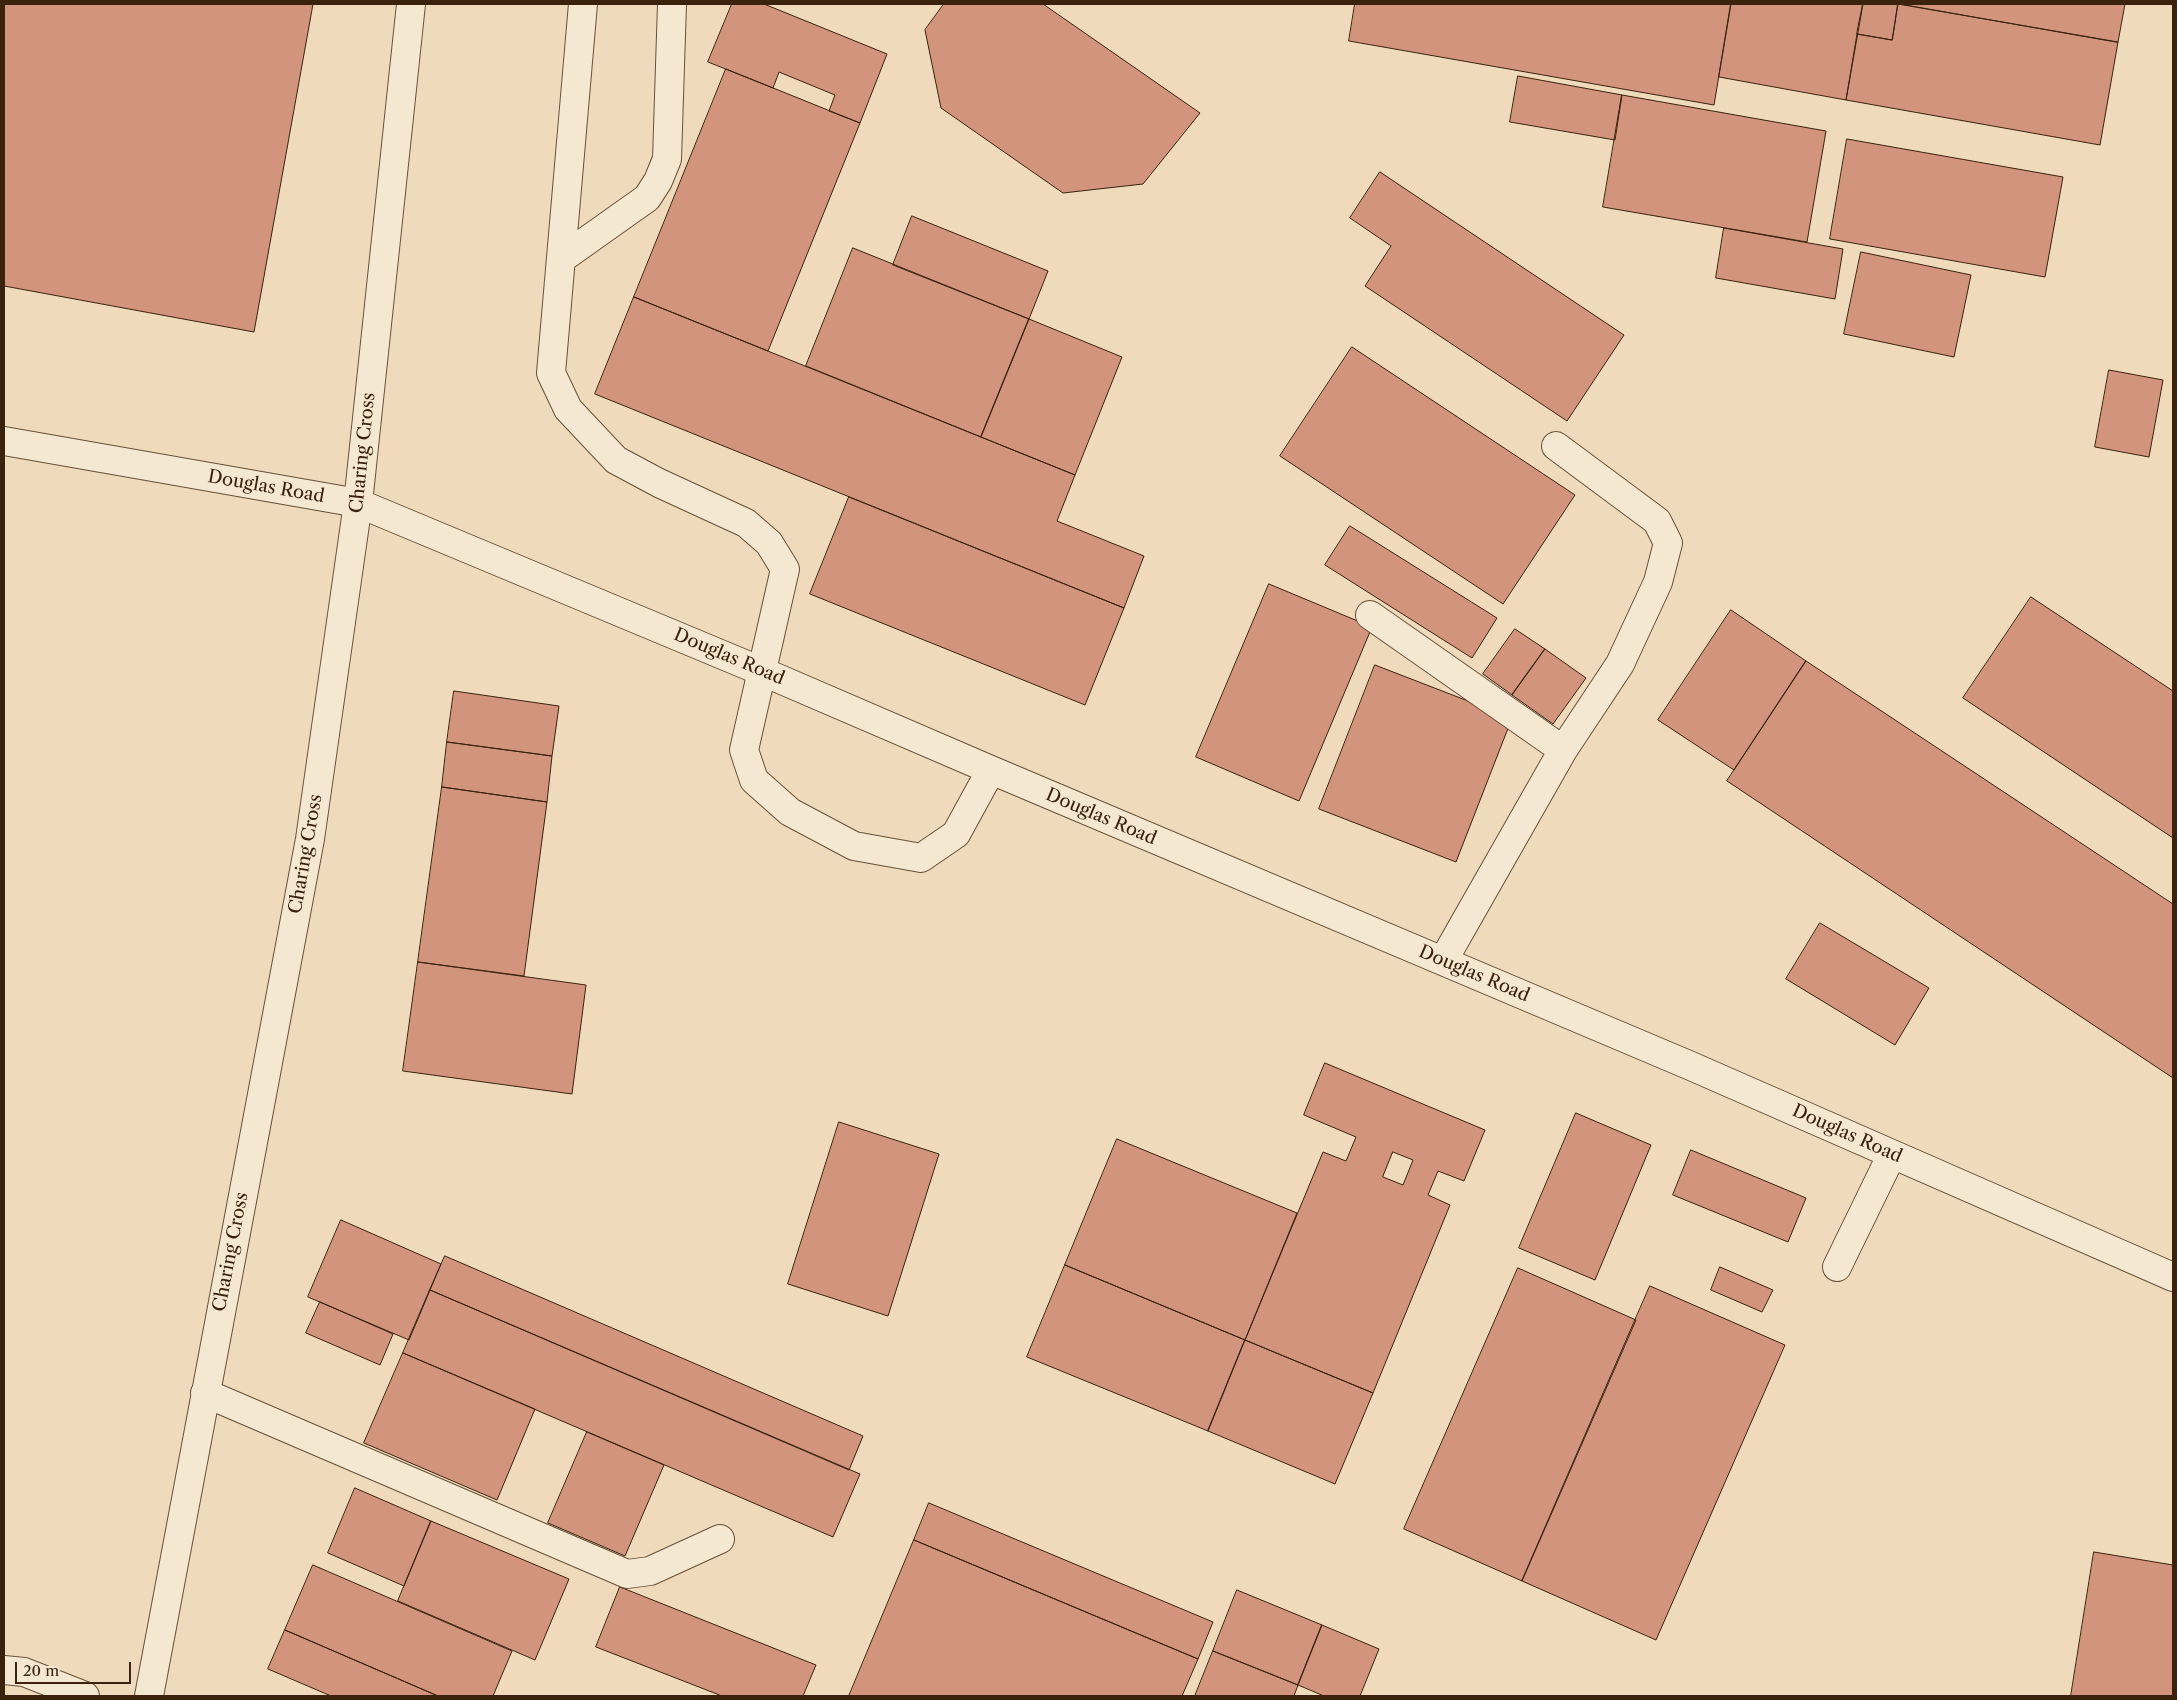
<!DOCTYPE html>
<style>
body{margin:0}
#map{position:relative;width:2177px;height:1700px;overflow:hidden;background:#efdbbb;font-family:"Libre Caslon Text",serif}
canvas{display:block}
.frame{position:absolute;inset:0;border:5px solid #3a220d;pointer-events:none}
.scale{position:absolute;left:15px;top:1662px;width:116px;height:22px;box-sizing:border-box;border:2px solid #3a220d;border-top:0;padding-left:6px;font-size:15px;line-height:18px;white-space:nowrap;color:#3a220d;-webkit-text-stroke:4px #f5e8d3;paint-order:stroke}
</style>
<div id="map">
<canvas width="2177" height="1700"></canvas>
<div class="frame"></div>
<div class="scale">20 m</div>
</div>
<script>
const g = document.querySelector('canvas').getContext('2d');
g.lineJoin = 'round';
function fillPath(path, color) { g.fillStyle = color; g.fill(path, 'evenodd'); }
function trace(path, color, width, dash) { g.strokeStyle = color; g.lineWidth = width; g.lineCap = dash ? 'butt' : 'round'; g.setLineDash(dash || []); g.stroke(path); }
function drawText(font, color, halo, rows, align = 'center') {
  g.font = font + ' "Libre Caslon Text",serif'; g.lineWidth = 5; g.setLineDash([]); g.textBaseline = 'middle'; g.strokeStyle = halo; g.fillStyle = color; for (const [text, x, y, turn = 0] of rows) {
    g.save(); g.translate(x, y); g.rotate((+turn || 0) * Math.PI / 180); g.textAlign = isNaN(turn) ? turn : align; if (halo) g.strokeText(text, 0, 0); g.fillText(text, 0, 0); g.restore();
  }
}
const building = new Path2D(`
 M4,4h309l-59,328 -250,-46z
 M732,4h32l123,50 -27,69 -31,-12 6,-16 -56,-23 -6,16 -65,-26z
 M944,4h99l157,109 -57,71 -80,9 -122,-85 -16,-78z
 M1355,4h376l-17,101 -365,-64z
 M1731,4h132l-17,96 -127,-23z
 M1863,4h35l-6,36 -35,-6z
 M1898,4l220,38 -18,103 -254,-45 11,-66 35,6z
 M1900,4h225l-7,38z
 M726,69l134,54 -92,228 -134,-54z
 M1518,76l104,19 -7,45 -105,-18z
 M1622,95l204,36 -19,111 -204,-35z
 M1847,139l216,38 -18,100 -215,-38z
 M1380,172l244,163 -57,86 -202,-135 26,-40 -41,-28z
 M912,216l136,55 -19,48 -136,-54z
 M1724,228l119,21 -8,50 -119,-21z
 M853,248l176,71 -48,118 -175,-71z
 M1861,252l110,23 -17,82 -110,-23z
 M634,297l441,178 -18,46 87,35 -20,52 -529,-214z
 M1029,319l93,38 -47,118 -94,-38z
 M1352,347l223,148 -72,109 -223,-148z
 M2109,370l54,10 -14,77 -54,-10z
 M849,497l275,111 -39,97 -275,-111z
 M1350,526l147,92 -25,40 -147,-93z
 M1269,584l103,43 -73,174 -103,-44z
 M2031,597l142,94v147l-210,-140z
 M1731,610l75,51 -72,109 -76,-50z
 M1515,629l30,20 -33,46 -29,-21z
 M1545,649l41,29 -33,46 -41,-29z
 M1806,661l367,243v174l-446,-297z
 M1375,665l137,53 -56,144 -137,-53z
 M454,691l105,15 -7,50 -105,-14z
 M447,742l105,14 -5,46 -105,-15z
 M442,787l105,15 -23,174 -106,-14z
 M1820,923l109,65 -34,57 -109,-66z
 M418,962l168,23 -14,109 -169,-23z
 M1325,1063l160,67 -21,51 -26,-10 -10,24 22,10 -77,188 -128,-53 78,-188 23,9 10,-24 -52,-22zM1393,1152l20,8 -10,25 -20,-8z
 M1576,1113l75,32 -56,135 -76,-32z
 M839,1122l100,32 -51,162 -100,-32z
 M1117,1139l180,74 -52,127 -180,-75z
 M1691,1150l115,48 -18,44 -115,-47z
 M341,1220l100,44 -32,76 -101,-43z
 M445,1256l418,180 -14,34 -419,-180z
 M1065,1265l180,75 -37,91 -181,-74z
 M1720,1267l53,23 -11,22 -51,-22z
 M1518,1268l118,52 -114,261 -118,-52z
 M1650,1286l135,59 -129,295 -134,-59z
 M430,1290l430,184 -27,63 -430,-184z
 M320,1302l73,32 -13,31 -74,-32z
 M1245,1340l128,53 -38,91 -127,-53z
 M403,1353l132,56 -38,91 -133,-57z
 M587,1432l77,33 -39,91 -77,-33z
 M355,1488l76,33 -27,65 -76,-33z
 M929,1503l284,119 -15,37 -284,-119z
 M431,1521l138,58 -34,81 -137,-59z
 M914,1540l284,119 -16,37h-333z
 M2094,1552l79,13v131h-102z
 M313,1565l199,86 -19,45h-55l-153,-66z
 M620,1587l196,78 -13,31h-81l-126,-49z
 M1237,1590l85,35 -24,60 -85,-34z
 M1322,1625l57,24 -19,47h-36l-26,-11z
 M285,1630l153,66h-107l-63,-27z
 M1213,1651l85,34 -4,11h-99z`);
const minor = new Path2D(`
 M583,4l-32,369 17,36 48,51 43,23 87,40 23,20 16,26 -41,181 10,30 36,32 64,34 67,12 35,-24 35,-64
 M561,259l86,-61 11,-17 9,-22 5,-155
 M4,441l354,62 403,168 230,99 700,296 482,211
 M1556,446l101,75 11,22 -10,39 -38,82 -57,86
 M1370,615l193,135 -120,211
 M1837,1267l55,-113
 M205,1393l422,181 23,-3 70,-32
 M4,1670l20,2 61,24
 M149,1696l161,-857 48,-336 53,-499`);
const streetNames = [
 ["Charing Cross",363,453,-84],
 ["Douglas Road",266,487,10],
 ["Douglas Road",729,657,23],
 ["Douglas Road",1101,817,23],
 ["Charing Cross",306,854,-80],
 ["Douglas Road",1474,974,23],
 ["Douglas Road",1847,1134,24],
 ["Charing Cross",231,1252,-79]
];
fillPath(building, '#d2947d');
trace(building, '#3a220d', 1);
trace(minor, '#675038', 30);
trace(minor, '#f5e8d3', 28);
drawText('18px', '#3a220d', '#f5e8d3', streetNames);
</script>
